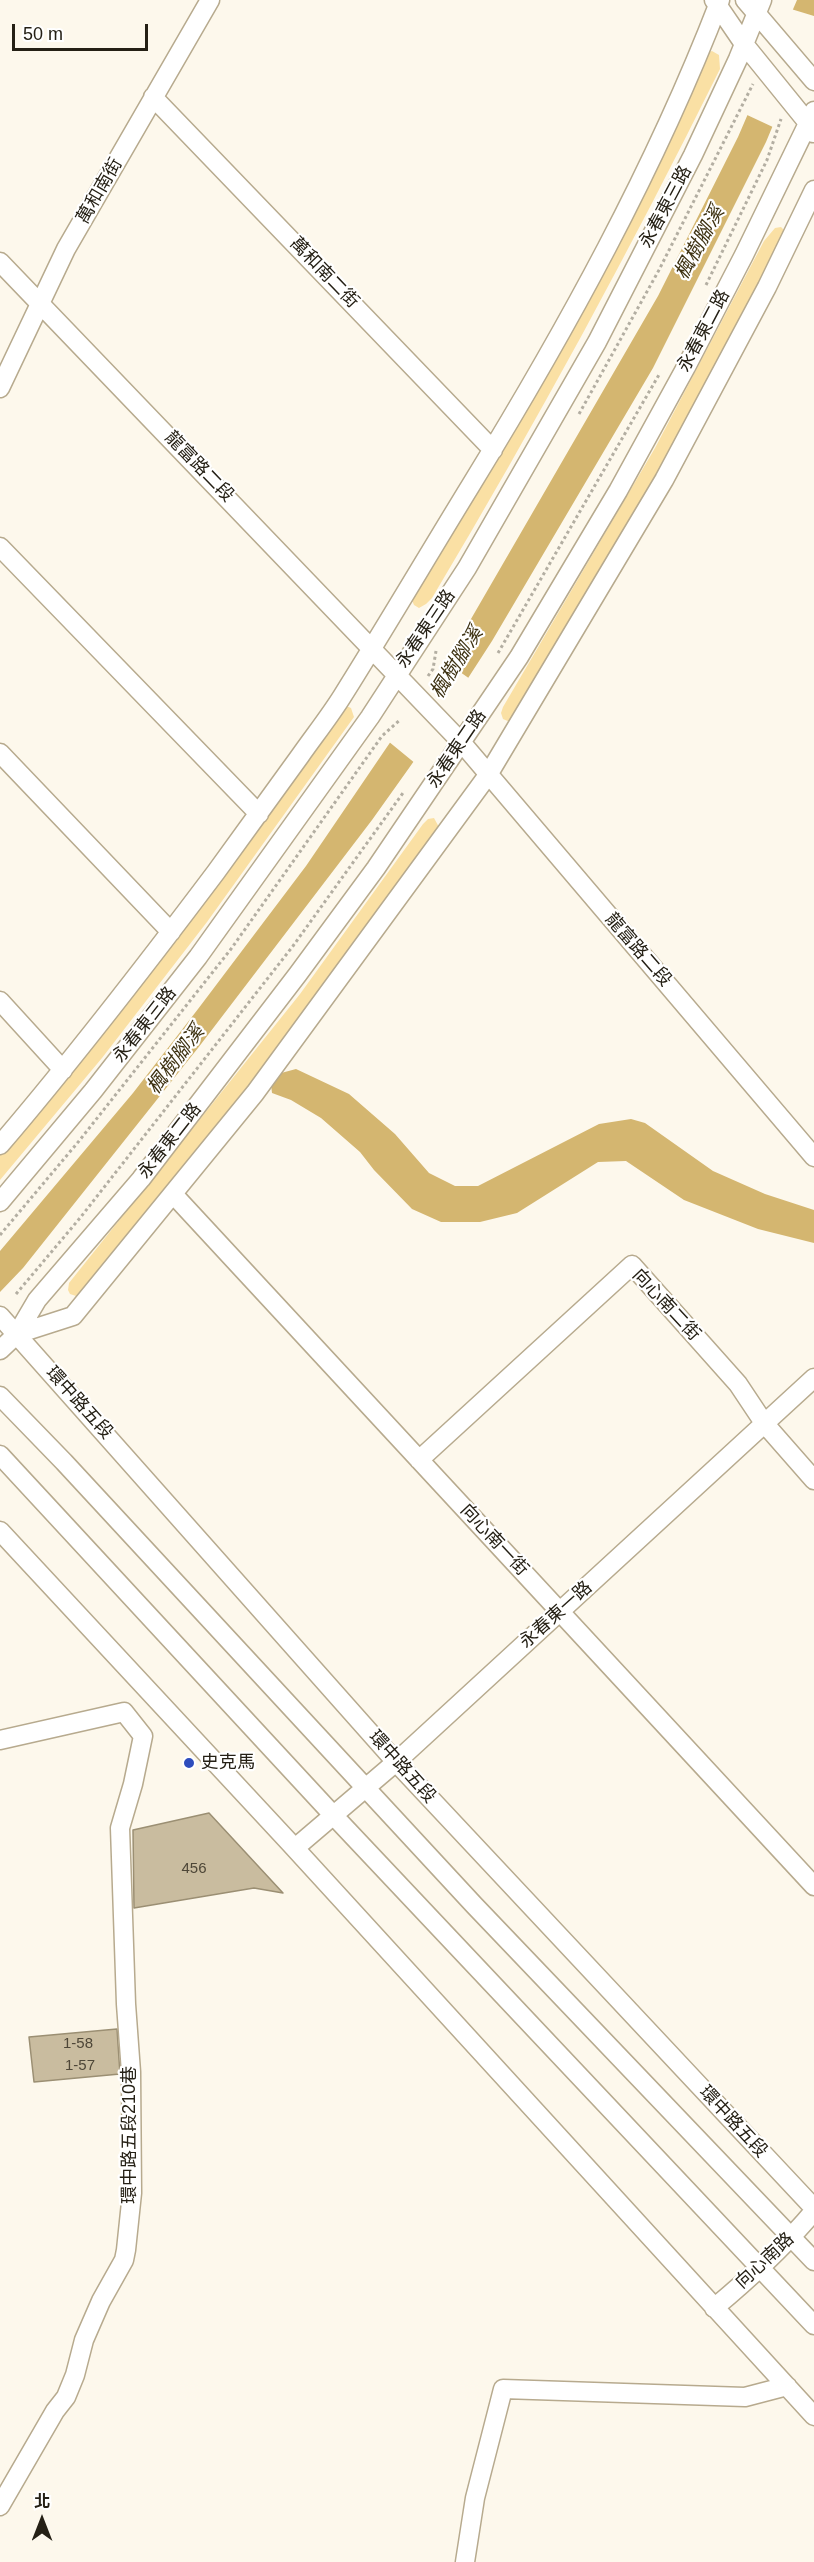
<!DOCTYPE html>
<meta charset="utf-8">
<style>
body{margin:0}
#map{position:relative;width:814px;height:2562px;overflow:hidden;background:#fdf8ec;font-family:Helvetica,"Noto Sans TC",sans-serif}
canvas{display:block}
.north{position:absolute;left:12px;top:2490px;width:60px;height:60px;-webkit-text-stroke:4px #fff;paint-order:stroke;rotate:0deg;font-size:16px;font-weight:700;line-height:24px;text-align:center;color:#252015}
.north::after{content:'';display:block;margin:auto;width:21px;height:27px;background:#252015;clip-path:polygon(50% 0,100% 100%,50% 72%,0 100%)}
.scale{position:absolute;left:12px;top:24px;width:136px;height:27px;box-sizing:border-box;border:3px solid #252015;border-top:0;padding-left:8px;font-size:18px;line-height:21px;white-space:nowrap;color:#252015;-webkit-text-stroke:4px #fff;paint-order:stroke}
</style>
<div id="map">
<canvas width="814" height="2562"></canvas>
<div class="north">北</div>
<div class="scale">50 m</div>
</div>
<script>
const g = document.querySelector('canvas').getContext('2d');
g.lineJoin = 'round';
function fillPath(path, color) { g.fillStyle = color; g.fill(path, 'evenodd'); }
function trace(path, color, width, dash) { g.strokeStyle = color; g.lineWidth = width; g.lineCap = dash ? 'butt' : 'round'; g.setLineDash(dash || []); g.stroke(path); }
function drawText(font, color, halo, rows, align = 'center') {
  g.font = font + ' Helvetica,"Noto Sans TC",sans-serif'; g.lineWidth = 4.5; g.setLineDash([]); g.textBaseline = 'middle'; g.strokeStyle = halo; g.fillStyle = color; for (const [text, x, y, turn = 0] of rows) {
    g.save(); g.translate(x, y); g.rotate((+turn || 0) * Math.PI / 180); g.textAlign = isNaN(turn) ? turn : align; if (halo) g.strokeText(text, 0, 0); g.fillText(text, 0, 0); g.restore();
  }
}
const green = new Path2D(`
 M712,51l7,4 1,14c-89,180 -185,356 -288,529l-6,6 -7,4 -5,-3 -3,-7 295,-545z
 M781,227l5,5 -104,203 -172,287 -7,-3 -2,-6 2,-6 152,-259 109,-207 11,-13z
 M344,705l7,3 3,9 -147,205 -105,136 -102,122v-28z
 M434,818l6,11 -169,235 -186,228 -9,4 -6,-2 -2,-4 1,-7 231,-289 123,-170 5,-5z`);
const water = new Path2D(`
 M797,0h17v27l-48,115 -113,226 -161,273 -73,113 -47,66 -174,228 -175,220 -23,24v-41l133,-158 65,-84 108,-143 147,-216 205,-354 80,-159z
 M296,1069l53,25 46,40 34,39 26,13h23l121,-62 32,-5 14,4 68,48 52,23 49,16v33l-56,-14 -74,-29 -58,-39 -28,1 -81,51 -37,9h-39l-29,-13 -38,-39 -14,-18 -39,-34 -30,-18 -19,-7 -2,-17z`);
const pier = new Path2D(`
 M791,9l23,7v18l-39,94 -30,-14z
 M443,660l27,19 -54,85 -28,-23z`);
const building = new Path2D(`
 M209,1813l74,80 -29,-5 -120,20 -1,-78z
 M117,2029l3,45 -86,8 -5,-45z`);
const path = new Path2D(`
 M706,285l61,-125 14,-41
 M579,414l80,-144 94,-186
 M498,653l162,-280
 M428,676l5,-7 3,-18
 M0,1235l79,-94 152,-192 151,-213 18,-16
 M16,1294l64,-76 213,-272 110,-153`);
const minor = new Path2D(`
 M714,0l30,44 64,79 5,10
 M745,0l69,81
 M153,97l340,353
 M0,262l462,481 352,414
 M0,388l66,-139 144,-249
 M0,547l259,267
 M0,753l171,179
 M0,1001l63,69
 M0,1145c76,-89 146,-180 216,-273 28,-39 56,-77 84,-116 14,-20 30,-40 43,-61 44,-70 85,-140 128,-210 95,-155 184,-316 249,-485
 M173,1194l641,692
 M0,1202l93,-111 105,-134 172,-240 97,-149 130,-226 96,-187 45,-96 24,-59
 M0,1316l396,446 418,446
 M17,1334l56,-18 182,-223 233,-318 176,-295 103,-193 47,-97
 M0,1350l17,-16 20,-34 104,-121 157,-205 78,-106 143,-211 99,-166 68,-124 58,-112 70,-144
 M0,1396l64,66 410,443 340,356
 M0,1455l334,361 480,509
 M419,1460l213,-195 106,119 26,39 50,57
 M0,1531l290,312 524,573
 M0,1740l124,-28 19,24 -10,48 -13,44 6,176 5,68 1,121 -6,57 -2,10 -23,41 -17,39 -9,35 -9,22 -11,14 -55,95
 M295,1848l101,-86 418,-384
 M714,2308c36,-30 70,-61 100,-97
 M465,2562l10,-64 28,-109 242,8 42,-11`);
const markers = [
 [189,1763,6,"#2e4dbd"]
];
const numberNames = [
 ["456",194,1869],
 ["1-58",78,2044],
 ["1-57",80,2066]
];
const streetNames = [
 ["萬和南街",100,191,-60],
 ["永春東三路",666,207,-62],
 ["萬和南二街",324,273,46],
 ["永春東二路",704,331,-62],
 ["龍富路二段",199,467,46],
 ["永春東三路",426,629,-56],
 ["永春東二路",457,749,-56],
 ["龍富路二段",638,950,49],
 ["永春東三路",145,1025,-52],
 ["永春東二路",170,1141,-52],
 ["向心南二街",666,1305,47],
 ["環中路五段",79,1403,48],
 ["向心南一街",494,1540,47],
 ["永春東一路",556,1615,-42],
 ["環中路五段",402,1767,48],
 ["環中路五段",733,2122,47],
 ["環中路五段210巷",130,2135,-90],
 ["向心南路",765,2261,-43]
];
const poiNames = [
 ["史克馬",201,1763]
];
const waterNames = [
 ["楓樹腳溪",700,243,-61],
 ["楓樹腳溪",457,663,-58],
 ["楓樹腳溪",176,1060,-53]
];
fillPath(green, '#fae0a4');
fillPath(water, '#d4b670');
fillPath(pier, '#fdf8ec');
fillPath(building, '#c9bc9f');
trace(building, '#9b8f73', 1.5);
trace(minor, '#b7aa8e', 21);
trace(path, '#b3aea2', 3, [3, 3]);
trace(minor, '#fff', 18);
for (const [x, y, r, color] of markers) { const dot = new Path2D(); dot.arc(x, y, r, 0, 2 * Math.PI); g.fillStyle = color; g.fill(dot); trace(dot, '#fff', 2); }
drawText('15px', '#4e4738', null, numberNames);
drawText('18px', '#252015', '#fff', streetNames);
drawText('18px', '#252015', '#fff', poiNames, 'left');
drawText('italic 20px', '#3d3111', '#fff', waterNames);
</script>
